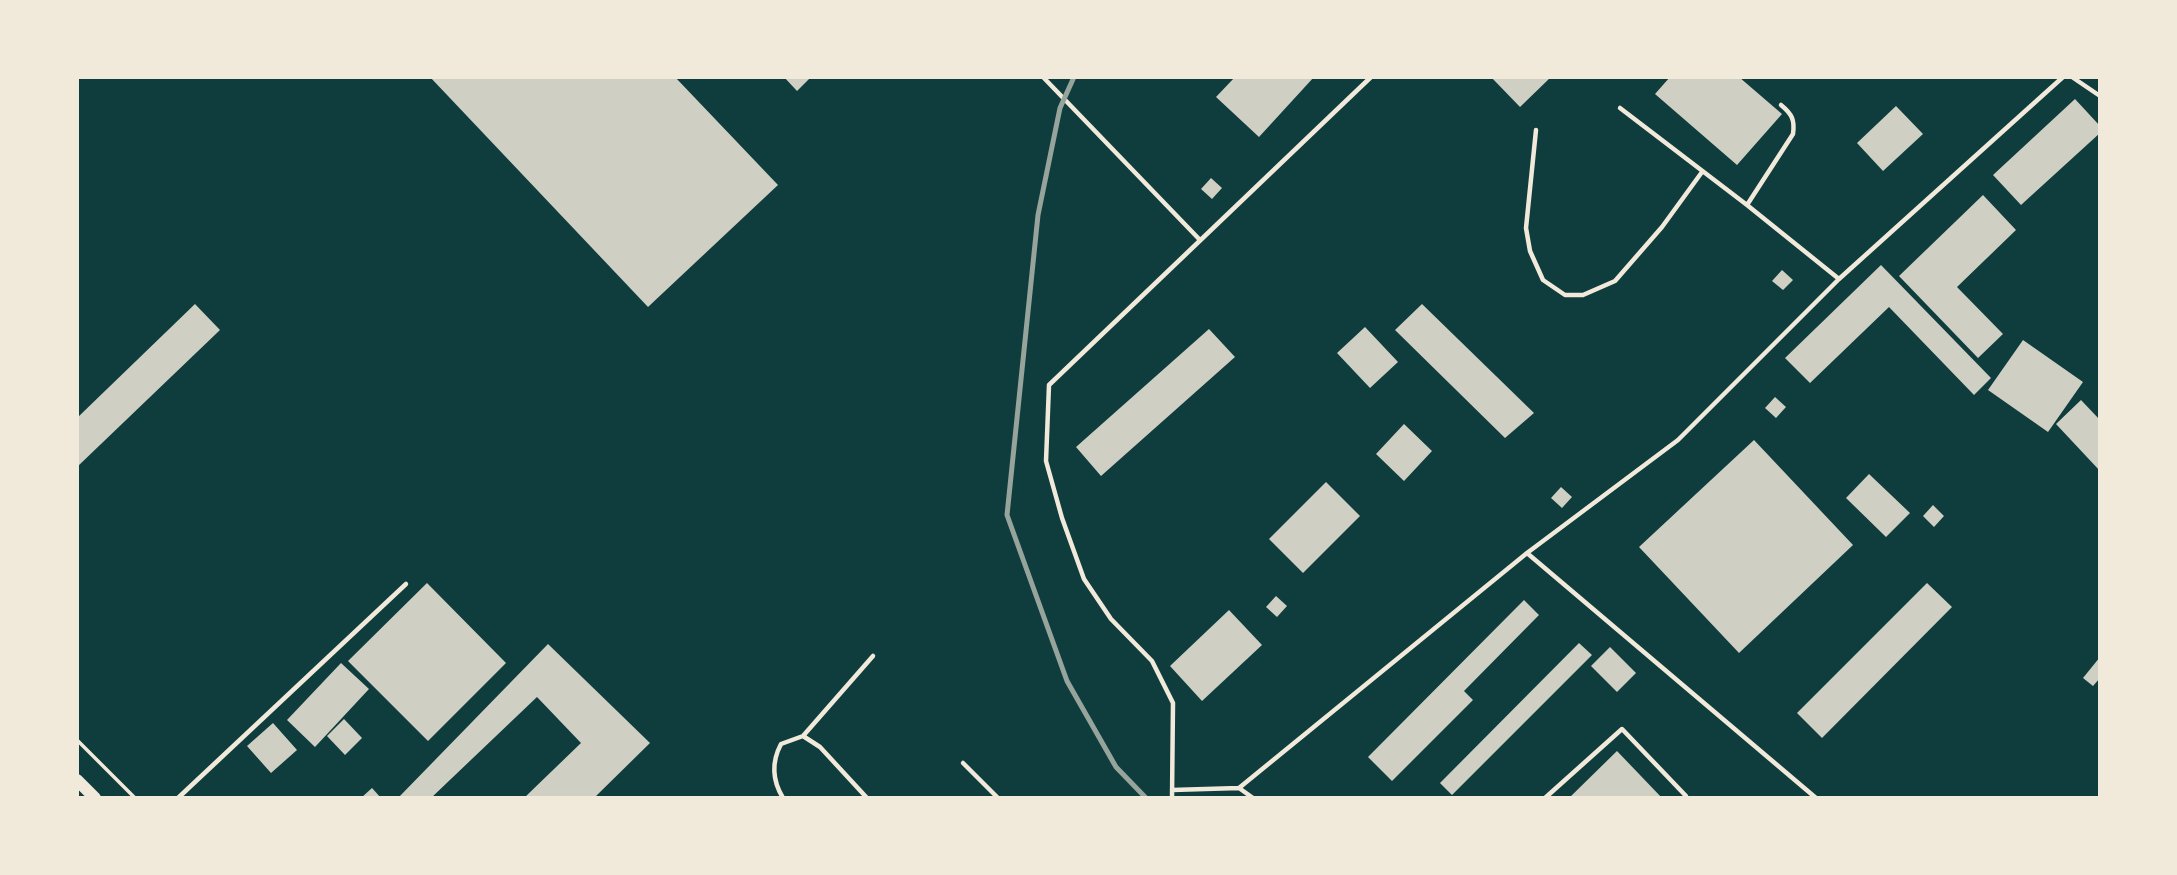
<!DOCTYPE html>
<style>
body{margin:0}
#map{position:relative;width:2177px;height:875px;overflow:hidden;background:#0f3d3e;font-family:"DM Sans",sans-serif}
canvas{display:block}
.frame{position:absolute;inset:0;border:79px solid #f1e9da;pointer-events:none}
</style>
<div id="map">
<canvas width="2177" height="875"></canvas>
<div class="frame"></div>
</div>
<script>
const g = document.querySelector('canvas').getContext('2d');
g.lineJoin = 'round';
function fillPath(path, color) { g.fillStyle = color; g.fill(path, 'evenodd'); }
function trace(path, color, width, dash) { g.strokeStyle = color; g.lineWidth = width; g.lineCap = dash ? 'butt' : 'round'; g.setLineDash(dash || []); g.stroke(path); }
const building = new Path2D(`
 M430,77h245l103,108 -130,122z
 M784,77h27l-14,14z
 M1235,77h79l-55,60 -43,-40z
 M1491,77h60l-31,30z
 M1670,77h69l43,37 -45,51 -82,-71z
 M2075,99l25,27v7l-79,72 -28,-30z
 M1896,106l27,28 -40,37 -26,-28z
 M1211,178l11,10 -10,11 -11,-10z
 M1983,195l33,35 -59,57 46,47 -25,24 -79,-82z
 M1881,265l110,113 -17,17 -85,-88 -79,76 -25,-25z
 M1782,270l11,10 -10,10 -11,-9z
 M195,304l25,26 -143,137v-49z
 M1422,304l112,109 -29,25 -110,-108z
 M1365,327l33,35 -28,26 -33,-35z
 M1209,329l26,28 -134,119 -25,-29z
 M2023,340l60,42 -35,50 -60,-42z
 M1775,397l11,10 -10,11 -11,-10z
 M2081,400l19,20v51l-44,-47z
 M1404,424l28,27 -28,30 -28,-27z
 M1754,440l99,105 -114,108 -100,-106z
 M1869,474l41,39 -24,24 -40,-39z
 M1326,482l34,34 -57,57 -34,-34z
 M1561,487l11,10 -10,11 -11,-10z
 M1933,505l11,11 -10,11 -11,-11z
 M427,583l79,80 -78,78 -80,-80z
 M1927,583l25,24 -130,131 -25,-25z
 M1276,596l11,10 -10,11 -11,-10z
 M1524,600l15,15 -75,76 9,9 -81,81 -24,-24z
 M1229,610l33,35 -60,56 -32,-35z
 M1579,643l13,12 -140,140 -12,-12z
 M548,644l102,99 -56,55h-70l57,-55 -44,-46 -106,101h-33z
 M1610,647l26,26 -19,19 -26,-26z
 M2100,657v21l-7,8 -10,-8z
 M341,663l28,26 -54,58 -28,-27z
 M344,719l18,19 -17,17 -18,-19z
 M273,723l24,27 -26,23 -24,-27z
 M1617,751l45,47h-93z
 M372,788l9,10h-20z`);
const path = new Path2D(`
 M77,740l58,58`);
const service = new Path2D(`
 M1043,77l157,163
 M2072,77l28,19
 M1620,108l127,97 92,74
 M1536,130l-10,98 4,23 13,29 22,15h18l32,-14 47,-54 40,-55
 M1747,205l46,-71c2,-14 -1,-20 -12,-29
 M1527,553l289,245
 M803,736l70,-80
 M963,763l35,35
 M1239,788l14,10
 M1172,790l67,-2 288,-235 151,-113 161,-161 224,-202
 M178,798l228,-214
 M783,798c-11,-18 -12,-35 -2,-54l22,-8 17,11 47,51
 M1172,798l1,-95 -21,-42 -41,-42 -27,-40 -22,-61 -16,-57 3,-76 322,-308
 M1545,798l77,-69 64,67 -2,2`);
const secondary = new Path2D(`
 M77,780l18,18`);
const rail = new Path2D(`
 M1074,77l-14,31 -22,107 -31,300 60,166 49,86 30,31`);
fillPath(building, '#cfcfc3');
trace(path, '#f1e9da', 3.5);
trace(service, '#f1e9da', 4.5);
trace(secondary, '#f1e9da', 12);
trace(rail, '#97a49c', 5);
</script>
